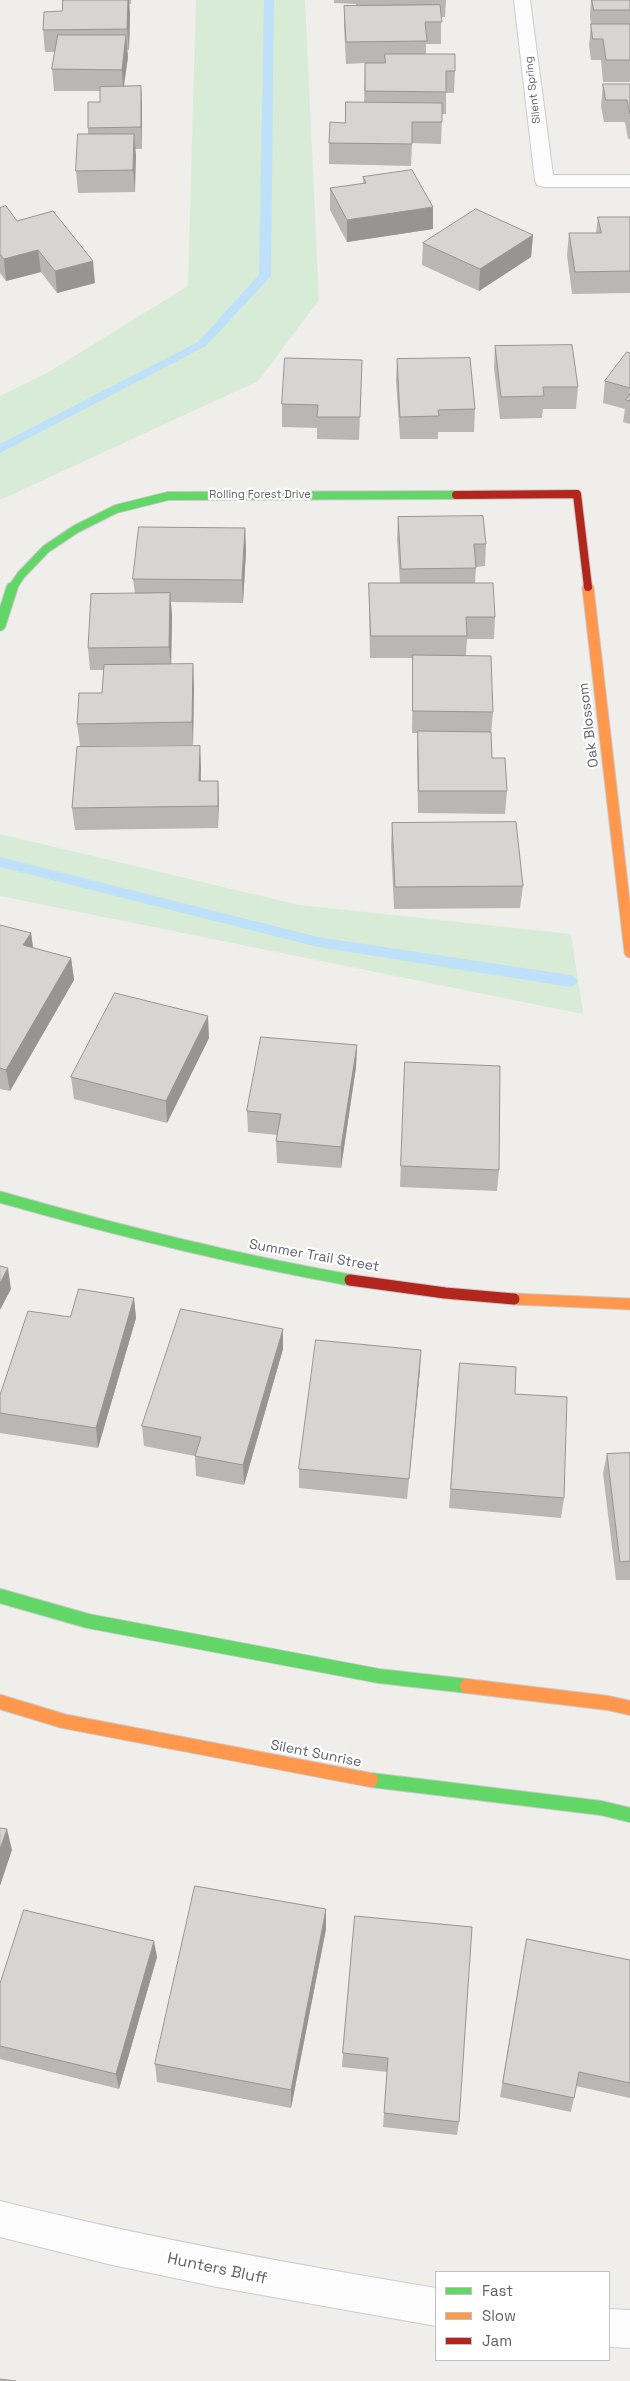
<!DOCTYPE html>
<style>
body{margin:0}
#map{position:relative;width:630px;height:2381px;overflow:hidden;background:#efeeea;font-family:"Space Grotesk",sans-serif}
canvas{display:block}
.legend{position:absolute;left:435px;top:2271px;width:175px;height:90px;box-sizing:border-box;background:#fff;border:1px solid #bfc1c3;margin:0;padding:6px 9px;list-style:none;font-size:15px;color:#5f6368}
.legend li{display:flex;align-items:center;gap:10px;height:25px}
.legend b{width:25px;border:1px solid #bfc1c3}
</style>
<div id="map">
<canvas width="630" height="2381"></canvas>
<ul class="legend">
<li><b style="height:6px;background:#63d668"></b>Fast</li>
<li><b style="height:6px;background:#ff974d"></b>Slow</li>
<li><b style="height:6px;background:#b3261e"></b>Jam</li>
</ul>
</div>
<script>
const g = document.querySelector('canvas').getContext('2d');
g.lineJoin = 'round';
function fillPath(path, color) { g.fillStyle = color; g.fill(path, 'evenodd'); }
function trace(path, color, width, dash) { g.strokeStyle = color; g.lineWidth = width; g.lineCap = dash ? 'butt' : 'round'; g.setLineDash(dash || []); g.stroke(path); }
function drawText(font, color, halo, rows, align = 'center') {
  g.font = font + ' "Space Grotesk",sans-serif'; g.lineWidth = 4.5; g.setLineDash([]); g.textBaseline = 'middle'; g.strokeStyle = halo; g.fillStyle = color; for (const [text, x, y, turn = 0] of rows) {
    g.save(); g.translate(x, y); g.rotate((+turn || 0) * Math.PI / 180); g.textAlign = isNaN(turn) ? turn : align; if (halo) g.strokeText(text, 0, 0); g.fillText(text, 0, 0); g.restore();
  }
}
const green = new Path2D(`
 M196,0h109l14,300 -61,81 -258,119v-104l47,-23 141,-87z
 M0,834l299,71 272,29 12,80 -583,-118z`);
const stream = new Path2D(`
 M264,0h10l-3,276 -65,70 -206,107v-9l198,-102 61,-67z
 M0,857l318,80 252,38 5,2 3,4 -3,4 -5,2 -252,-40 -318,-80z`);
const street = new Path2D(`
 M514,0h16l23,175h77v12h-86l-7,-2 -2,-4z
 M0,2201c144,36 290,63 436,87v38l-219,-39 -109,-23 -108,-27z
 M609,2309l21,1v38l-21,-1z`);
const fastFar2 = new Path2D(`
 M11,590l10,-15 25,-26 30,-20 40,-20 52,-13 288,-1`);
const fastFar1 = new Path2D(`
 M0,625l12,-37
 M0,1197c116,33 232,62 350,83`);
const fast = new Path2D(`
 M0,1596l88,25 291,55 88,10
 M371,1780l230,28 29,7`);
const slowFar2 = new Path2D(`
 M588,587v3`);
const slowFar1 = new Path2D(`
 M588,588l42,364
 M514,1299l116,5`);
const slow = new Path2D(`
 M467,1686l141,17 22,5
 M0,1702l63,19 308,59`);
const jamFar1 = new Path2D(`
 M456,495l121,-1 11,93`);
const jam = new Path2D(`
 M350,1280l95,13 69,6`);
const wall = new Path2D(`
 M63,0h68v4h-2l1,10 -1,36h-2l1,7 -4,29h17l1,21v42h-7v43l-57,1 -2,-22 12,-37v-6l12,-26v-11h-46l-2,-22 3,-17h-10l-2,-22 19,-19z
 M334,0h112l-1,17h-4v27h-15v10l29,17 -1,22h-8v21h-4l-1,30 -29,-1 -1,23 -82,-2v-21l16,-20 19,-21 1,-39 -19,1 -2,-37v-21h12v-2l-22,-1z
 M591,0h39v82h-27l-2,-22h-10l-2,-15 2,-20 -1,-9z
 M603,84h27v55h-2l-3,-17h-21l-3,-16z
 M363,177l70,52 -86,13 -17,-32v-22l33,-4z
 M0,208l17,13 78,62 -38,10 -16,-21 -35,9 -6,-8z
 M598,217h32v76l-58,1 -5,-39 2,-22h27z
 M533,235l-2,22 -52,34 -57,-26 1,-22z
 M495,346l83,41 -2,22h-33l-1,9 -42,1 -6,-51z
 M630,353v71l-7,-2 2,-13 -22,-6 2,-22z
 M397,359l78,50 -1,23h-36v7h-38l-4,-58z
 M362,360l-3,80 -42,-1v-11l-35,-1v-23z
 M398,517l88,27 -1,22 -9,1 -1,16 20,34 -1,22h-27l-1,17 27,56 -2,23 1,23 15,33 -2,23 -87,-1 -1,-60 1,-20h-6l1,-75h-43l-1,-52v-23h31l-3,-44z
 M245,528l1,23 -3,52 -72,-1 1,14 -1,49 22,-1 1,23 -1,58 -113,1 -3,-22 25,-31 2,-23h-14l-2,-22 47,-54 -2,-15z
 M200,746l1,35h17v47l-143,2 -3,-22z
 M392,823l131,63 -3,22 -126,1 -3,-63z
 M0,925l31,8 2,15 38,10 3,22 -64,111 -10,-2z
 M209,1038l-42,85 -93,-24 -3,-22z
 M357,1045l-1,22 -15,101 -64,-5 -1,-22 1,-6 -29,-3 -1,-21z
 M405,1062l94,108 -2,21 -97,-4z
 M134,1298l2,20 -38,130 -98,-15v-38l70,-78z
 M283,1349l-39,136 -48,-9 -1,-20 -51,-10 -2,-20z
 M420,1370l-13,129 -108,-11v-19z
 M458,1384l57,10 49,104 -3,20 -112,-10z
 M630,1453v127h-14l-13,-107 4,-19z
 M355,1916l104,206 -2,13 -74,-8 4,-55 -45,-5 1,-14z
 M326,1929l-35,179 -134,-26 -2,-18z
 M524,1955l106,5v138l-54,-12 -2,12 -3,14 -71,-15z
 M157,1957l-38,132 -119,-30v-75z`);
const shadedWall = new Path2D(`
 M128,0h1l1,14 -1,36 -2,-21z
 M126,35l2,22 -5,34 -1,-21z
 M141,86l1,21v42l-1,-22z
 M134,134l2,21 -1,37 -2,-22z
 M433,207v22l-86,13v-22z
 M533,235l-2,22 -52,34 1,-22z
 M38,250l3,22 -35,9 -2,-22z
 M93,261l2,22 -38,10 -2,-22z
 M245,528l1,23 -3,52 -1,-23z
 M170,593l2,23 -1,53 -2,-22z
 M193,664l1,23 -1,58 -1,-23z
 M200,746l1,23 -1,34 -1,-22z
 M218,781l1,22 -1,25z
 M31,933l3,22 -11,-10z
 M71,958l3,22 -64,111 -4,-21z
 M208,1016l1,22 -42,85 -1,-22z
 M357,1045l-1,22 -15,101v-21z
 M8,1268l3,21 -11,21v-27z
 M134,1298l2,20 -38,130 -2,-20z
 M283,1329v20l-39,136 -1,-20z
 M421,1350l-1,20 -13,129 2,-20z
 M7,1829l5,21 -12,36v-37z
 M326,1909v20l-35,179v-18z
 M154,1941l3,16 -38,132 -3,-15z`);
const building = new Path2D(`
 M63,0h65l-1,29 -84,1 1,-18 18,-1z
 M592,0h38v10h-36z
 M440,5l2,17h-17l2,19 -81,1 -2,-36z
 M591,24h39v36h-24l-3,-21h-10z
 M58,35h68l-4,35 -70,-1z
 M385,54h70v17h-9v21l-81,-1v-28h20z
 M603,84h27v30l-3,-14h-21z
 M141,86v41l-53,1v-26h12v-15z
 M346,102l96,1v19h-30v22l-83,-1 1,-21 15,1z
 M78,134h56l-1,36 -57,1z
 M412,170l21,37 -86,13 -17,-32 36,-5 -3,-6z
 M6,206l11,15 36,-10 40,50 -38,10 -17,-21 -34,9 -4,-5v-46z
 M476,209l57,26 -53,34 -57,-26z
 M598,217h32v54l-55,1 -6,-39h32z
 M572,345l6,42h-35l1,9 -43,1 -6,-51z
 M627,352l3,1v35l-25,-7z
 M285,358l77,2 -2,57h-43l1,-12 -36,-1z
 M470,358l5,51 -37,1 1,6 -39,1 -3,-58z
 M630,394v7l-4,-1z
 M483,516l3,28h-12l2,24 -75,1 -3,-52z
 M139,527l106,1 -3,52 -109,-1z
 M369,583h124l2,34h-29l1,19h-96z
 M170,593l-1,54 -81,1 3,-54z
 M413,655l78,1 2,56 -80,-1z
 M193,664l-1,58 -115,2 2,-31h23l2,-28z
 M418,731l73,1 1,26h13l2,33h-88z
 M200,746l-1,35h19v25l-146,2 5,-61z
 M516,822l7,64 -128,1 -3,-64z
 M0,925l31,8 -8,12 48,13 -65,112 -6,-2z
 M115,993l93,23 -42,85 -95,-24z
 M261,1037l96,8 -16,102 -65,-6 5,-27 -34,-3z
 M405,1062l95,4 -1,104 -98,-4z
 M0,1266l8,2 -8,15z
 M79,1289l55,9 -38,130 -96,-15v-18l28,-84 42,6z
 M181,1309l102,20 -40,136 -48,-9 6,-19 -59,-11z
 M316,1340l105,10 -12,129 -110,-10z
 M460,1363l56,4 -1,27 52,3 -3,101 -113,-9z
 M630,1453v108l-10,1 -13,-108z
 M0,1828l7,1 -7,20z
 M195,1886l131,23 -35,181 -136,-26z
 M24,1910l130,31 -38,133 -116,-28v-62z
 M355,1916l117,11 -13,195 -75,-9 4,-55 -45,-5z
 M527,1939l103,21v123l-51,-11 -5,26 -71,-15z
 M0,2379l16,2h-16z`);
const farStreetnames = [
 ["Silent Spring",533,90,-97],
 ["Rolling Forest Drive",260,495]
];
const streetNames = [
 ["Oak Blossom",589,725,-97],
 ["Summer Trail Street",314,1256,10],
 ["Silent Sunrise",316,1754,11]
];
const nearStreetnames = [
 ["Hunters Bluff",217,2269,12]
];
fillPath(green, '#d8ebd6');
fillPath(stream, '#bfe0f9');
trace(street, '#cbcccc', 2);
trace(fastFar2, '#cacacb', 10);
trace(fastFar1, '#cacacb', 13);
trace(fast, '#cacacb', 16);
trace(slowFar2, '#cacacb', 10);
trace(slowFar1, '#cacacb', 13);
trace(slow, '#cacacb', 16);
trace(jamFar1, '#cacacb', 10);
trace(jam, '#cacacb', 13);
fillPath(street, '#fdfcfc');
trace(fastFar2, '#63d668', 8);
trace(fastFar1, '#63d668', 11);
trace(fast, '#63d668', 14);
trace(slowFar2, '#ff974d', 8);
trace(slowFar1, '#ff974d', 11);
trace(slow, '#ff974d', 14);
trace(jamFar1, '#b3261e', 8);
trace(jam, '#b3261e', 11);
fillPath(wall, '#b8b7b5');
fillPath(shadedWall, '#969594');
fillPath(building, '#d6d5d3');
trace(building, '#969594', 1);
drawText('11px', '#5f6368', '#fff', farStreetnames);
drawText('14px', '#5f6368', '#fff', streetNames);
drawText('16px', '#5f6368', '#fff', nearStreetnames);
</script>
